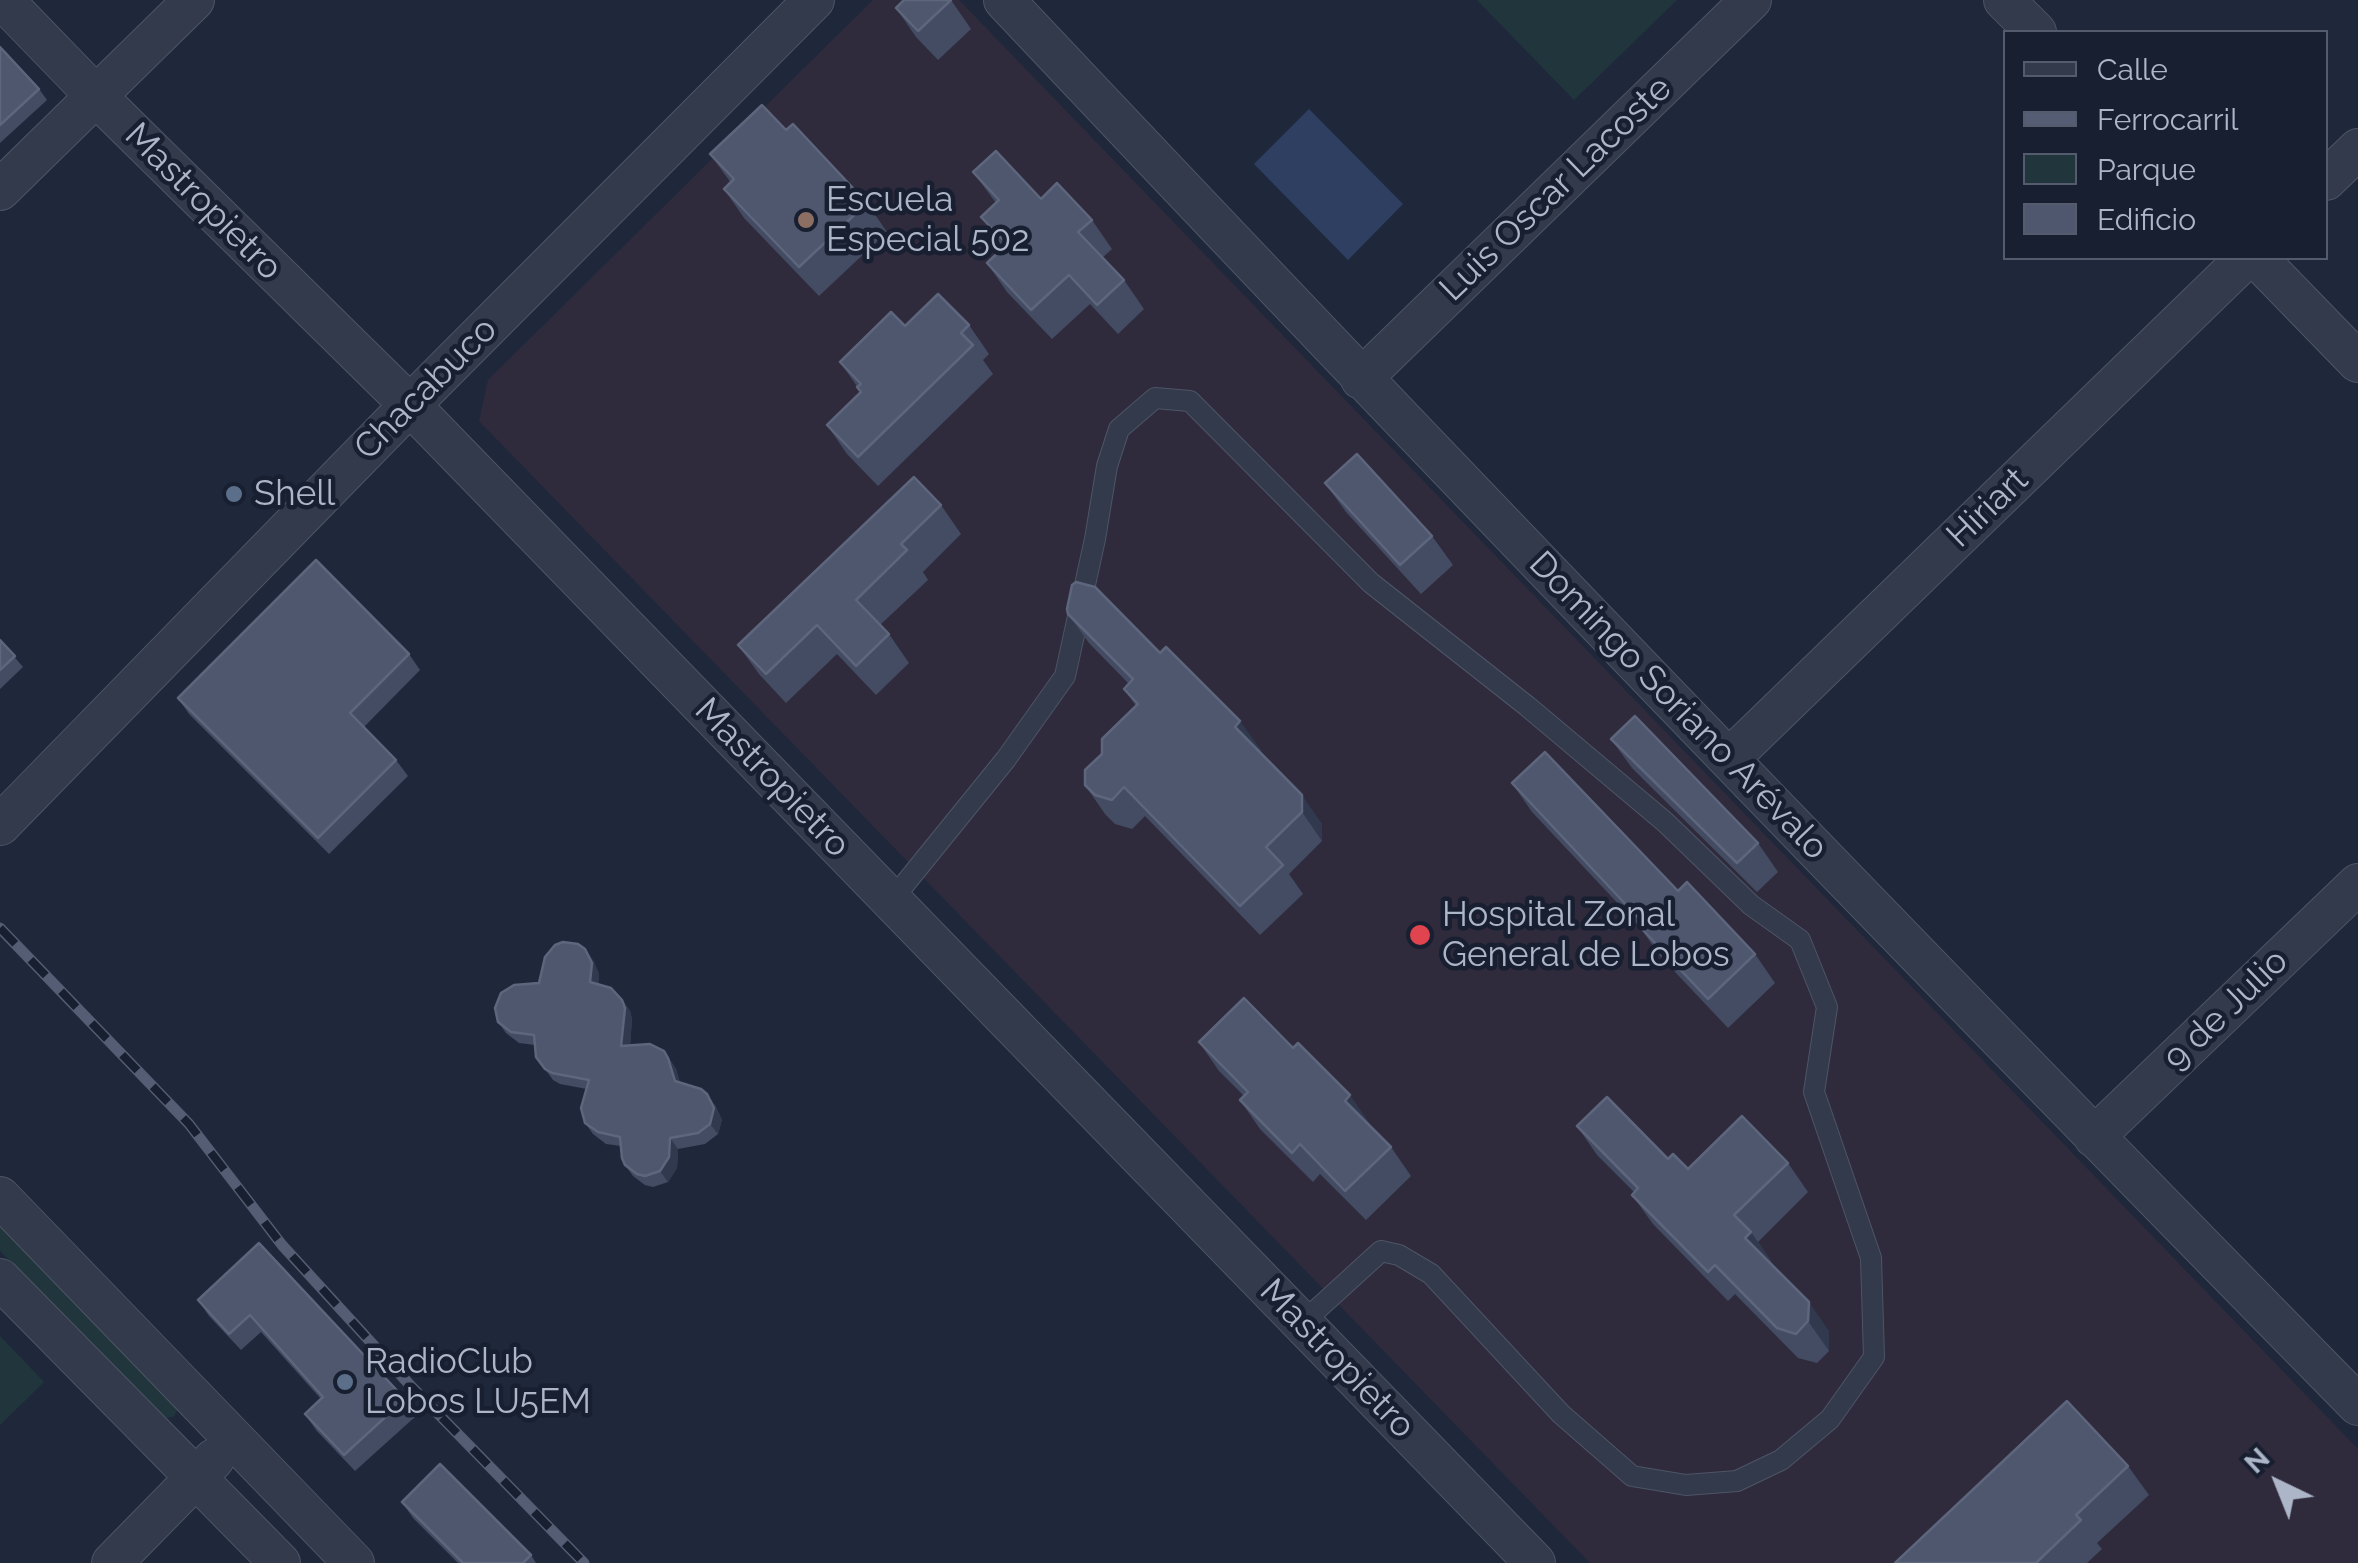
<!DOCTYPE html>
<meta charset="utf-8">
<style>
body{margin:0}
#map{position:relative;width:2358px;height:1563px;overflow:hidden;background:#1f283b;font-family:Raleway,sans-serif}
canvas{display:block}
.legend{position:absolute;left:2003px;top:30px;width:325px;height:230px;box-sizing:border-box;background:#181f30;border:2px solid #545b6d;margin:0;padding:12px 18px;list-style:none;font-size:30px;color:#adb5c8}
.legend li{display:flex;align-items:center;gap:20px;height:50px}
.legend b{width:50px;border:2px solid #545b6d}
.north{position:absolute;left:2228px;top:1433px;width:100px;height:100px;-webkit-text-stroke:8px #181f30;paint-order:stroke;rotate:317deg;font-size:28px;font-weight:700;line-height:40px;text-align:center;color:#adb5c8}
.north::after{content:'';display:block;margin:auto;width:35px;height:45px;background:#adb5c8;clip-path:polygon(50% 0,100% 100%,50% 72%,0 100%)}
</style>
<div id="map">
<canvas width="2358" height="1563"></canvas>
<ul class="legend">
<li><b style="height:12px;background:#333a4b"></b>Calle</li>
<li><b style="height:12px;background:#545d73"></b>Ferrocarril</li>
<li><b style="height:28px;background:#21363c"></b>Parque</li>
<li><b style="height:28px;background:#4e576e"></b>Edificio</li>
</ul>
<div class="north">N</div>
</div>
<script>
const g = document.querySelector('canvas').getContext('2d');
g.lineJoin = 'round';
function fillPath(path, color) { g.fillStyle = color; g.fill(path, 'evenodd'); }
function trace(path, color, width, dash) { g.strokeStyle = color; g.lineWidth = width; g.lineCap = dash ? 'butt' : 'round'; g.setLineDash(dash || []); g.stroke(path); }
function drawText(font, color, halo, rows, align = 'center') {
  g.font = font + ' Raleway,sans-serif'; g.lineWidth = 9; g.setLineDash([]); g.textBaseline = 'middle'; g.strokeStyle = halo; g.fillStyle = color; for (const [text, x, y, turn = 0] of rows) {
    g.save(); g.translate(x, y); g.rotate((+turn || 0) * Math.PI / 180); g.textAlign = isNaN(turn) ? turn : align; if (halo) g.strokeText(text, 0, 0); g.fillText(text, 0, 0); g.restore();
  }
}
const medical = new Path2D(`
 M873,0h86l1399,1449v114h-768l-1111,-1142 9,-41z`);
const green = new Path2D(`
 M1477,0h200l-103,100z
 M0,1227l175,177 2,6 -3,6 -6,2 -5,-2 -163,-165z
 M0,1336l44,46 -44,43z`);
const water = new Path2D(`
 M1309,109l94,95 -55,56 -94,-96z`);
const lane = new Path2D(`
 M891,901l115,-142 59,-83 30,-137 12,-73 12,-37 36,-31 35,3 181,182 156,123 138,116 86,83 49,35 27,67 -13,85 57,166 3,99 -44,62 -49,41 -44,21 -51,4 -54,-9 -71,-62 -130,-140 -32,-19 -18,-4 -79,72`);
const street = new Path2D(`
 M3,0l93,96 314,309 1125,1158
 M1004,0c446,473 898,941 1354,1405
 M2004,0l32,32
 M2326,180l32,-31
 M0,190l194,-190
 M2257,258l101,104
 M1361,379l390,-379
 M1729,759l517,-501
 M0,825l410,-420 404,-405
 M2094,1137l264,-253
 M0,1197l354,366
 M0,1279l280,284
 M112,1563l102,-104`);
const rail = new Path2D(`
 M0,928l189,196 93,121 127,139 175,179`);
const wall = new Path2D(`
 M951,0l20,29 -33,31 -22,-23 -20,-29z
 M0,47l39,42 8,11 -47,43z
 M786,130l81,73 20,29 -68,64 -75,-78 -20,-29 7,-6 -21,-29z
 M973,172l119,48 20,29 -10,9 22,22 20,29 -26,25 -28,-30 -38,35 -45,-47 -20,-29 16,-16 -22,-30 15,-14z
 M969,325l20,29 -6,6 10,14 -115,112 -31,-32 -20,-29 34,-33 -21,-30 65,-36z
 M1325,483l107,53 21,29 -32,29 -75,-82z
 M941,505l20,29 -38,38 5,8 -48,45 9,9 20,29 -33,32 -39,-41 -51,49 -27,-29 -21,-29z
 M1068,614l92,39 101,97 -2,2 63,72v17l-33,33 14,20 -43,41 -115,-119 -13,13 -17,-5 -10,-10 -20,-29 17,-31 34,-48 -12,-17 5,-5 -40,-41z
 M0,640l23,27 -23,22z
 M409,654l11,16 -56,57 32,33 12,16 -79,78 -140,-140 -11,-16z
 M1611,739l147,104 20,29 -21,20 -125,-124z
 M1512,783l166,108 77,63 20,29 -47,45 -68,-72 -20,-29 -108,-115z
 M593,960l6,14 -1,11 24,15 8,11 2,8 -2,27 34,5 12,18 4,14 35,22 7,15 -4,14 -13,10 -27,5 -1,19 -9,14 -15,5 -8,-2 -12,-9 -8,-11 -4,-19 -15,-2 -13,-10 -8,-11 2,-34 -27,-5 -7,-4 -17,-23 -1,-12 -16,-2 -13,-10 -8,-11 41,-39z
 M1199,1042l171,82 -1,1 22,22 20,29 -45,44 -46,-46 -7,8 -53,-53 -20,-29 4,-4 -25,-25z
 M1577,1126l91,33 20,10 100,-6 20,29 -50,50 13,19 -1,2 59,68v20l-12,12 -19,-5 -63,-64 -7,7 -75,-77 -21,-29 2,-3 -37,-37z
 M259,1243l146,156 11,17 -61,55 -39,-41 -11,-16 16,-15 -60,-67 -20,18 -32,-34 -11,-16z
 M2128,1466l21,29 -52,48 5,6 -15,14h-192z
 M402,1502l129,53 5,8h-78l-45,-45z`);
const shadedWall = new Path2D(`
 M1240,721l21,29 -6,6 -20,-29z
 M1302,795l20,29v17l-20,-29z
 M585,949l8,11 6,14 -1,19 -8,-11z
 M622,1000l8,11 2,8 -3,38 -8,-11z
 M668,1058l8,11 6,23 -7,-11z
 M707,1094l8,11 7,15 -4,14 -8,-10z
 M1350,1095l20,29 -5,6 -20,-29z
 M670,1138l8,11 -1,19 -9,14 -8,-11z
 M1751,1232l20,29 -5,6 -21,-29z
 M1809,1302l20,29v20l-21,-30z`);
const building = new Path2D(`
 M904,0h47l-33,31 -22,-23z
 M0,47l39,42 -39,36z
 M762,105l24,25 7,-6 74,79 -68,64 -75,-78 10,-10 -24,-25z
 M996,151l45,48 16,-16 35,37 -14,12 46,48 -27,25 -28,-30 -38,35 -44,-47 20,-19 -26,-27 18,-17 -26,-28z
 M938,294l31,31 -8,8 12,12 -115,112 -31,-32 34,-33 -4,-5 4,-3 -21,-22 51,-50 14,14z
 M1357,454l75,82 -32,29 -75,-82z
 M914,477l27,28 -40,39 6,6 -51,50 33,34 -33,32 -39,-41 -51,49 -28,-29z
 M316,560l93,94 -59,59 46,47 -78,78 -140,-140z
 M1076,582l19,5 65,66 6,-6 74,74 -5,6 67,68v17l-36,35 17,18 -43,41 -116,-119 -12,13 -17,-5 -10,-10v-15l17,-16v-15l36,-35 -14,-15 9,-10 -65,-65 -1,-5 5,-24z
 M0,640l15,16 -15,14z
 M1635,716l123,127 -21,20 -126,-124z
 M1545,752l133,139 9,-9 68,72 -47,45 -68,-72 4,-3 -132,-141z
 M563,942l15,2 7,5 7,14 -2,19 21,6 11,12 3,8 -4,38 29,-2 14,7 4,7 7,23 26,8 6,5 7,14 -4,16 -12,9 -28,5 -1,19 -9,14 -15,5 -8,-2 -12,-9 -3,-7 -2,-21 -22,-5 -13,-9 -4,-15 8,-28 -37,-7 -7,-4 -9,-12 -2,-22 -23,-3 -13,-10 -3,-14 6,-15 13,-8 25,-2 6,-26 10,-12z
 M1244,998l49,50 5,-5 52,52 -5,6 46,46 -46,44 -45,-47 -8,9 -52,-53 8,-8 -49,-50z
 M1607,1097l61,62 5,-5 15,15 54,-53 46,47 -54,52 17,17 -6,6 64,64 -1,19 -12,13 -19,-6 -62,-63 -7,7 -76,-77 6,-7 -61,-62z
 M259,1243l146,156 -61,56 -39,-41 18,-17 -73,-82 -21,19 -31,-34z
 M2067,1401l61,65 -52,49 5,5 -45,43h-141z
 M440,1464l91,91 -8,8h-60l-61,-61z`);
const markers = [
 [806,220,10,"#8d6e63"],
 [234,494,10,"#5c6f8a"],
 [1420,935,12,"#e0444e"],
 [345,1382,10,"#5c6f8a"]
];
const streetNames = [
 ["Luis Oscar Lacoste",1556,189,-44],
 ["Mastropietro",203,202,45],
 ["Chacabuco",426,389,-45],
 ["Hiriart",1988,508,-44],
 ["Domingo Soriano Arévalo",1678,706,46],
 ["Mastropietro",772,778,46],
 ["9 de Julio",2226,1010,-44],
 ["Mastropietro",1337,1359,46]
];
const poiNames = [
 ["Escuela",826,200],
 ["Especial 502",826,240],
 ["Shell",254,494],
 ["Hospital Zonal",1442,915],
 ["General de Lobos",1442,955],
 ["RadioClub",365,1362],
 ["Lobos LU5EM",365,1402]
];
fillPath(medical, '#2f2b3c');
fillPath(green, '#21363c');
fillPath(water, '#2f3f62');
trace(lane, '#4d5566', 22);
trace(street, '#4d5566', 42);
trace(lane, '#333a4b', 20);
trace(street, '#333a4b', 40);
trace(rail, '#545d73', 11);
trace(rail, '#181f30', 8, [22]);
fillPath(wall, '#434c63');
fillPath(shadedWall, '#30394e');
fillPath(building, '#4e576e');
trace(building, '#5d667c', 2.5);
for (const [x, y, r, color] of markers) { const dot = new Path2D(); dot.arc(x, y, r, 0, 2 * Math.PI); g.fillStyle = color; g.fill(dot); trace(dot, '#181f30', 4); }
drawText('35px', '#adb5c8', '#181f30', streetNames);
drawText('35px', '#adb5c8', '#181f30', poiNames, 'left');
</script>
